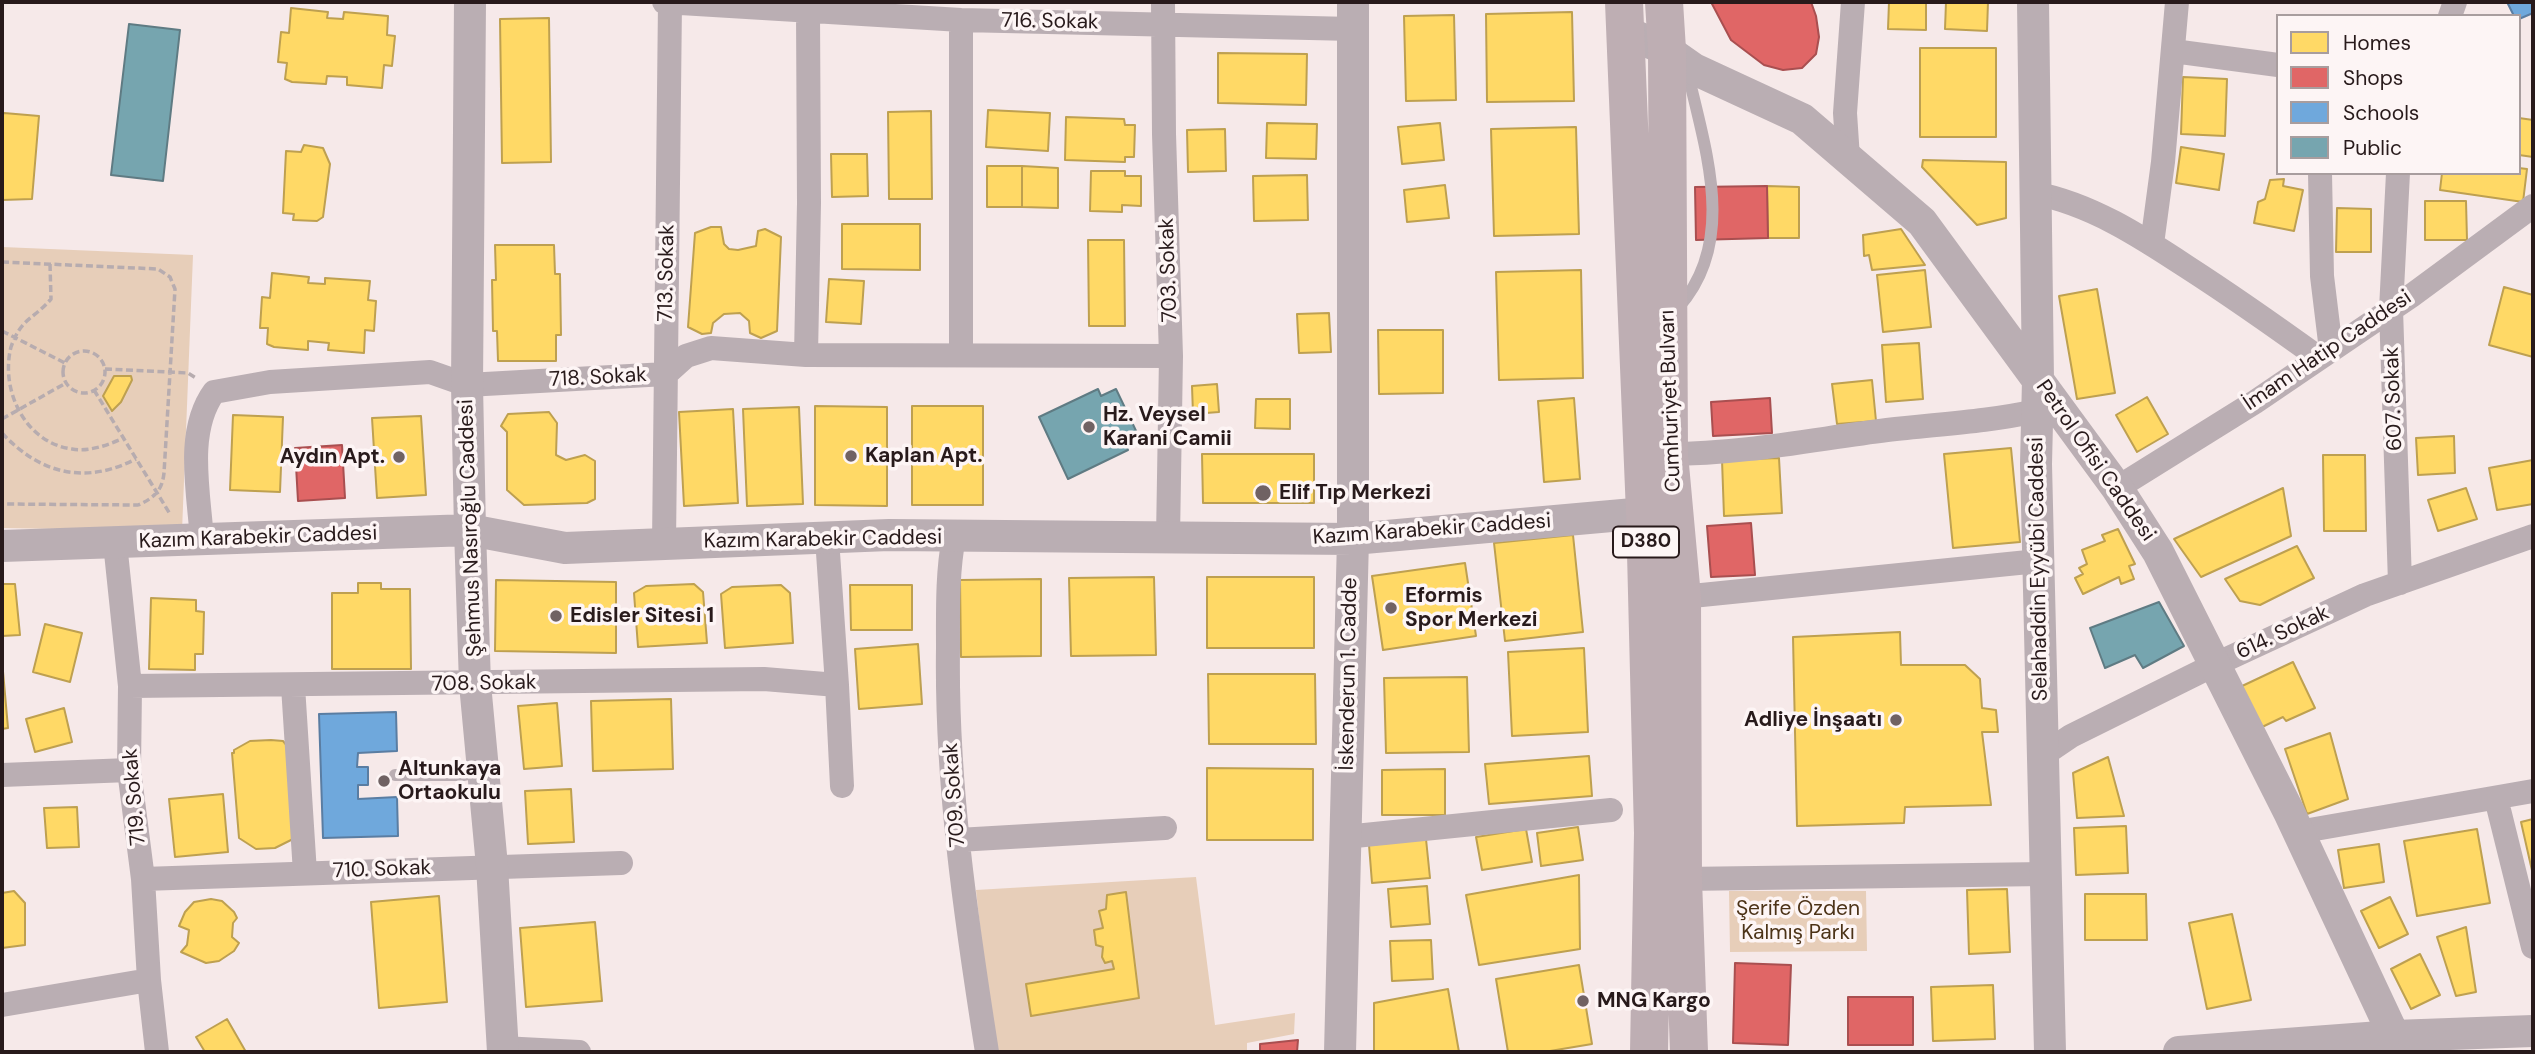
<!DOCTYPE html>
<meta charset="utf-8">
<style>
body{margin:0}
#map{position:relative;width:2535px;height:1054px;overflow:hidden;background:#f6e9e9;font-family:"DM Sans",sans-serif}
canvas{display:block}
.frame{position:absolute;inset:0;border:4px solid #281a1b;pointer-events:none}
.legend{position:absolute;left:2276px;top:14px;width:245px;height:161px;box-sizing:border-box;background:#fdf5f5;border:2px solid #a89d9e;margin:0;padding:9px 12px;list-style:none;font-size:21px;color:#281a1b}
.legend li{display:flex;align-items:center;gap:14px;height:35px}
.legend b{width:35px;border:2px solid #a89d9e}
</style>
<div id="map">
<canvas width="2535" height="1054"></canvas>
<div class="frame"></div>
<ul class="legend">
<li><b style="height:19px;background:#ffd966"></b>Homes</li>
<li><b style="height:19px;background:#e06666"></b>Shops</li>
<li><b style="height:19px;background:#6fa8dc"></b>Schools</li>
<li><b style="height:19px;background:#76a5af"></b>Public</li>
</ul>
</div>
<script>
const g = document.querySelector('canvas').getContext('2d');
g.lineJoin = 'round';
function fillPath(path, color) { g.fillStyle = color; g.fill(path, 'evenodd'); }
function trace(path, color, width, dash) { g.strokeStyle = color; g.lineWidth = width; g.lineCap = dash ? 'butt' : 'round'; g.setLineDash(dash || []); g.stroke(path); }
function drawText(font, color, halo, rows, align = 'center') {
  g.font = font + ' "DM Sans",sans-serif'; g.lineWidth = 7; g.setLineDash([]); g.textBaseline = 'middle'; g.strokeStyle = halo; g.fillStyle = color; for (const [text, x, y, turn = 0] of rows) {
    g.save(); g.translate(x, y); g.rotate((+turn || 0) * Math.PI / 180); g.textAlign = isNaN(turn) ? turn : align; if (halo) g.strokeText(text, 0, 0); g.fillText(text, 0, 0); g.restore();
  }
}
const green = new Path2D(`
 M2,247l191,8 -11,276 -180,-3z
 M1196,877l19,148 80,-12 -1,21 -47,9v9h-250l-8,-43 -13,-119z
 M1729,891h137l1,60 -137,1z`);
const homes = new Path2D(`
 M1889,2h37v28l-38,-1z
 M1946,2h42l-1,29 -42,-2z
 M291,8l37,4 -1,6 16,1 1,-7 44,4 -1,19 8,1 -3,30 -8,-1 -2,23 -35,-3v-8l-20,-1 -1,8 -34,-2 -7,-3 2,-16 -9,-1 3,-30 8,1z
 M1572,12l2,89 -87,1 -1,-88z
 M1454,15l2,85 -50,1 -2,-85z
 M549,18l2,144 -49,1 -2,-144z
 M1920,48h76v89h-76z
 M1218,53l89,1 -1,51 -88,-2z
 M2183,77l44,2 -2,57 -44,-2z
 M988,110l62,3 -2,38 -62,-4z
 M931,111l1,88h-43l-1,-87z
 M4,113l35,3 -7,83 -30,1v-85z
 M1066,117l58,2 1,6h10l-1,32h-9v5l-60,-2z
 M2519,118l14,2v37l-14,-2z
 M1267,123l50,1 -1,35 -50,-1z
 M1440,123l4,37 -42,4 -4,-37z
 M1576,127l3,107 -85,2 -3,-107z
 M1225,129l1,42 -38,1 -1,-42z
 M304,145l19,3 7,16 -7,53 -6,4 -24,-1 1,-6 -11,-1 3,-62 15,1z
 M2181,147l43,7 -5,36 -43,-7z
 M831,154h36l1,42 -36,1z
 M1923,160l83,2v56l-29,7 -55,-58z
 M987,166h35v41h-35z
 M1022,166l36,2v40l-36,-1z
 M2519,168l8,1 -4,33 -83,-12 2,-17h77z
 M1091,171h34v5h16v30l-19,-1v7l-32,-1z
 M1307,175l1,45 -54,1 -1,-45z
 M2284,179l-1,7 20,4 -9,41 -40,-8 4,-21 7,-3 5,-19z
 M1445,185l4,33 -42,4 -3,-32z
 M1767,186l32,1v51h-31z
 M2425,201h41l1,39h-42z
 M2337,208l34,1v43h-35z
 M842,224h78v46l-78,-1z
 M711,227h10l3,17 5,5 9,1 18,-4 2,-15 7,-2 16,8 -4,94 -16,7 -11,-5 -1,-12 -9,-8 -16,1 -11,9 -2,10 -9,1 -14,-7 7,-94z
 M1901,229l24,36 -53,5 -3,-15 -5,1 -1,-21z
 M1088,240h36l1,86h-36z
 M495,245h59l1,29h5l1,61h-5v26h-58l-1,-30h-4l-1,-51h4z
 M1581,270l2,108 -84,2 -3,-108z
 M1925,270l6,57 -48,5 -6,-57z
 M272,273l37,4 -1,6 17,1v-6l45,3 -2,19 8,1 -2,30 -9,-1 -1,23 -36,-3 1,-7 -21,-2v9l-34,-3 -7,-3 1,-16h-8l2,-31 8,1z
 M829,279l35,2 -3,43 -35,-2z
 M2504,287l29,8v62l-44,-12z
 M2097,289l18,104 -38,6 -18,-103z
 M1329,313l2,39 -32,1 -2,-39z
 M1378,330h65v63l-64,1z
 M1919,343l4,56 -37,3 -4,-57z
 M114,376h17l1,4 -11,22 -9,9 -9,-15z
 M1872,380l4,41 -39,3 -5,-40z
 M1217,384l2,28 -26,2 -1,-28z
 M2147,397l21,37 -31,18 -21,-37z
 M1574,398l6,81 -36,3 -6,-81z
 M1256,399h34v30l-35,-1z
 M815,406l72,1v99l-72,-1z
 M912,406h71v99h-71z
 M799,407l4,97 -56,2 -4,-97z
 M733,409l5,94 -54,3 -5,-94z
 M549,412l8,11 -1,32 10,5 19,-5 10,6v38l-8,4 -63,2 -17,-15v-58l-6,-6 7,-12z
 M233,415l50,2 -3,75 -50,-2z
 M421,416l5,79 -49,3 -5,-80z
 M2454,436l1,37 -37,2 -2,-37z
 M2011,448l9,94 -67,6 -9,-94z
 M1202,454h112v49h-111z
 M2323,455h42l1,76h-42z
 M1779,458l3,55 -58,3 -2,-56z
 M2533,460v44l-36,6 -8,-42z
 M2283,488l8,48 -90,41 -27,-38z
 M2466,488l11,31 -39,12 -10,-31z
 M2118,529l17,35 -6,2 5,13 -13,5 -2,-7 -36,17 -8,-16 8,-4 -4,-6 8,-4 -5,-14 23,-9 -3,-6z
 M1573,535l10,97 -78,9 -11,-98z
 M2297,546l17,32 -54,27 -20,-4 -15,-22z
 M1465,563l11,73 -93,14 -11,-74z
 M1154,577l2,78 -85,1 -2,-78z
 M1207,577h107v71h-107z
 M1041,579v77l-80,1 -1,-77z
 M496,580l120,2v71l-121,-2z
 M358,583h23v6h29l1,80h-79v-76h26z
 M2,584h13l5,51 -18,1z
 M694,584l9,8 4,51 -69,4 -4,-54 12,-7z
 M781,585l9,8 3,50 -68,5 -4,-54 11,-7z
 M850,585h62v45h-61z
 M151,598l45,2v11l8,1 -1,42h-8v16l-46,-1z
 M45,624l37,9 -12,49 -37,-10z
 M1900,632l1,33h64l15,14 2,29 14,2 2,22h-16l9,73 -86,2 -1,16 -107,3 -4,-189z
 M918,644l4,60 -63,5 -4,-60z
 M1584,648l4,84 -76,4 -4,-84z
 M2,660l6,68 -6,1z
 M2293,662l22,46 -29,13 -3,-4 -23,11 -20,-41z
 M1208,674h107l1,70h-107z
 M1467,677l2,75 -83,1 -2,-75z
 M671,699l2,70 -80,2 -2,-70z
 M557,703l5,63 -38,3 -6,-63z
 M64,708l8,34 -37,10 -9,-33z
 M2330,733l18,66 -41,15 -22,-65z
 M271,740l12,1 5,6 9,90 -22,11 -19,1 -17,-11 -7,-85h2v-3l16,-9z
 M1589,756l3,40 -103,8 -4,-40z
 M2108,757l16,59 -47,2 -4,-45z
 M1207,768l106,1v71h-106z
 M1445,769v46h-63v-45z
 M571,789l3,53 -46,2 -3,-53z
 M223,794l5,58 -53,5 -6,-58z
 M77,807l2,40 -32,1 -3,-40z
 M2533,819v56l-12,-53z
 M2126,826l2,47 -52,2 -2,-47z
 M1578,827l5,33 -42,6 -4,-33z
 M1526,829l6,33 -50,8 -6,-33z
 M2477,829l13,74 -73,13 -13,-75z
 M1426,839l4,39 -58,5 -3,-38z
 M2379,844l5,38 -40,6 -6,-38z
 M1579,875l1,74 -101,16 -13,-70z
 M1427,886l3,38 -39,3 -3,-38z
 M2007,889l3,63 -41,2 -2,-64z
 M14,891l11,12v42l-23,3v-55z
 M1126,892l13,106 -108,18 -5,-32 88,-15 -2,-8 -7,2 -3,-6 1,-10 -7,-2 -2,-15 9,-2 -4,-17 7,-2 1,-14z
 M2085,894h61l1,46h-62z
 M439,896l8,106 -68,6 -8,-106z
 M2390,897l18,37 -29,14 -18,-37z
 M211,899l11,2 12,11 3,6 -4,5 -1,14 7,6 -5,8 -15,10 -13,2 -25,-11 6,-7 2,-15 -10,-4 6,-14 9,-10z
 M2232,914l19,86 -44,9 -18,-86z
 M595,922l7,79 -76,6 -6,-79z
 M2466,927l10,65 -20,4 -19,-59z
 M1431,940l2,39 -41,2 -2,-40z
 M2420,954l20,41 -29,14 -20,-40z
 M1579,965l13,79 -48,8h-36l-12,-73z
 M1993,985l2,54 -62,2 -2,-54z
 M1448,989l11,63h-85v-49z
 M227,1019l19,33h-41l-9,-15z`);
const shops = new Path2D(`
 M1711,2h100l5,14 3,21 -3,17 -14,14 -19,2 -19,-5 -33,-25z
 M1767,186l1,52 -72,2 -1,-53z
 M1770,398l2,35 -59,3 -2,-34z
 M342,445l3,53 -47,3 -3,-53z
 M1751,523l4,52 -44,2 -4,-51z
 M1735,963l56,2 -3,80 -55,-2z
 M1848,997h65v48h-65z
 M1298,1040l-1,12h-37v-8z`);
const schools = new Path2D(`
 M2507,2h26v11l-14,6v-3h-5z
 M396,712l1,39 -39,2 -1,14h11v18h-10v14l39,-2 1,39 -75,2 -4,-124z`);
const public = new Path2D(`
 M129,24l51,6 -17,151 -52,-6z
 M1098,389l3,7 15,-7 23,48 -13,7 2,6 -60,29 -29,-62z
 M2159,602l25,44 -41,22 -8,-13 -30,13 -15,-40z`);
const path = new Path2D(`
 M2,262l156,7 12,8 5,12 -11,184c-2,18 -10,25 -26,32l-136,-1
 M50,264l1,35c-17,20 -30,19 -40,48 -11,43 14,96 61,102 17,3 36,-4 52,-11
 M2,331l63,32
 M63 372a21 21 0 1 1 42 0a21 21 0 1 1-42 0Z
 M105,369l83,4 8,5
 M94,390l76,124
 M2,419l64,-36
 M2,433c38,41 83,52 134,26`);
const service = new Path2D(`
 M1678,308c61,-68 26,-161 9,-239
 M395,775h68l20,-4`);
const minor = new Path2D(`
 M664,2l297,18 392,9
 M1163,2l1,132 7,222 -3,182
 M2450,16l5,-14
 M2173,51l105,14
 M1848,158l-3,-45 8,-111
 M2320,173l2,103 9,74
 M2398,173l-7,136 9,274
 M2034,193c57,11 106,43 153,74 45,29 89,60 132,91
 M2152,244l11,-82 14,-160
 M806,355l3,-152 -1,-191
 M961,355v-335
 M1669,454c73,0 146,-15 218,-24 50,-6 100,-8 149,-19
 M2117,488l138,-86 156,-106 122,-90
 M954,537c-7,36 -6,74 -6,111 -2,136 18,271 39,404
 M827,538l10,147 5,101
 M202,540c-3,-47 -17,-108 12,-148l56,-10 160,-10 37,13 199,-11 20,-18 25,-8 95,7 365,1
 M115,543l15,143 -1,84 14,109 6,101 8,72
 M664,544l6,-542
 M1682,597l356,-36
 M130,686l634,-7 73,6
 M293,686l12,187
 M2043,755l28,-19 143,-71 151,-70 168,-59
 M2,775l127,-5
 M2496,798l37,149
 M2298,832l235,-41
 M1345,837l266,-27
 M958,840l207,-12
 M143,879l478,-16
 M1683,879l362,-5
 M2,1005l147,-25
 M502,1048l77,4`);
const tertiary = new Path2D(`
 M470,2l-3,383 3,145 5,154 17,182 11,186
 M2033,2l5,378 -2,84 14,588
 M1626,32l41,18 27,19 108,50 120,103 195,266 41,64 131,260 105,224
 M2,546l468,-16 95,18 324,-13 464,4 292,-26
 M1340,1052l13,-513v-537
 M2179,1052l215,-16 139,-5`);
const primary = new Path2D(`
 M1624,2l21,511 8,320 -4,219
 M1664,2l3,48 2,404 13,143 1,282 6,173`);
const markers = [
 [1089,427,7,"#706263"],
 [851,456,7,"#706263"],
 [399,457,7,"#706263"],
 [1263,493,9,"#706263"],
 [1391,608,7,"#706263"],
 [556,616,7,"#706263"],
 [1896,720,7,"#706263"],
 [384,781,7,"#706263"],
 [1583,1001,7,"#706263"]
];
const shields = [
 [1646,542,66]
];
const shieldNames = [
 ["D380",1646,542]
];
const streetNames = [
 ["716. Sokak",1050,22,1],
 ["703. Sokak",1169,270,-92],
 ["713. Sokak",667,273,-89],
 ["İmam Hatip Caddesi",2328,351,-34],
 ["718. Sokak",598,378,-3],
 ["607. Sokak",2394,399,-92],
 ["Cumhuriyet Bulvarı",1671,401,-92],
 ["Petrol Ofisi Caddesi",2095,461,55],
 ["Şehmus Nasıroğlu Caddesi",471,528,-92],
 ["Kazım Karabekir Caddesi",1432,530,-4],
 ["Kazım Karabekir Caddesi",258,538,-2],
 ["Kazım Karabekir Caddesi",823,540,-1],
 ["Selahaddin Eyyübi Caddesi",2039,569,-91],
 ["614. Sokak",2283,633,-25],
 ["İskenderun 1. Cadde",1349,674,-89],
 ["708. Sokak",484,684,-1],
 ["709. Sokak",955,795,-94],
 ["719. Sokak",135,797,-95],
 ["710. Sokak",382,870,-2]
];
const poiNames = [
 ["Hz. Veysel",1103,415],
 ["Karani Camii",1103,439],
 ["Kaplan Apt.",865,456],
 ["Aydın Apt.",385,457,"right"],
 ["Elif Tıp Merkezi",1279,493],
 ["Eformis",1405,596],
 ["Spor Merkezi",1405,620],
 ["Edisler Sitesi 1",570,616],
 ["Adliye İnşaatı",1882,720,"right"],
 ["Altunkaya",398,769],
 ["Ortaokulu",398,793],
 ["MNG Kargo",1597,1001]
];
const parkNames = [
 ["Şerife Özden",1798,909],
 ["Kalmış Parkı",1798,933]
];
fillPath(green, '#e7ceb9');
fillPath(homes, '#ffd966');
trace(homes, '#bea050', 2);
fillPath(shops, '#e06666');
trace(shops, '#a94f50', 2);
fillPath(schools, '#6fa8dc');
trace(schools, '#5a7da2', 2);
fillPath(public, '#76a5af');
trace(public, '#5f7b83', 2);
trace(path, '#b7acaf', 3.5, [7, 3.5]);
trace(service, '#baaeb3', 12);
trace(minor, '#baaeb3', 24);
trace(tertiary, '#baaeb3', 32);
trace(primary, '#beaeb3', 38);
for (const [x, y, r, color] of markers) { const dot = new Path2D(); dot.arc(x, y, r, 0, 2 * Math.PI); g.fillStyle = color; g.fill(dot); trace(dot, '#fdf5f5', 2.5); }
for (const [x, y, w] of shields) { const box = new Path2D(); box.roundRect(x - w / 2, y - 15.5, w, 31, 5); g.fillStyle = '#fdf5f5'; g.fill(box); trace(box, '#281a1b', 2); }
drawText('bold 19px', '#281a1b', null, shieldNames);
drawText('21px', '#281a1b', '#fdf5f5', streetNames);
drawText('bold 21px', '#281a1b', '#fdf5f5', poiNames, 'left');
drawText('21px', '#4c3318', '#fdf5f5', parkNames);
</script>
